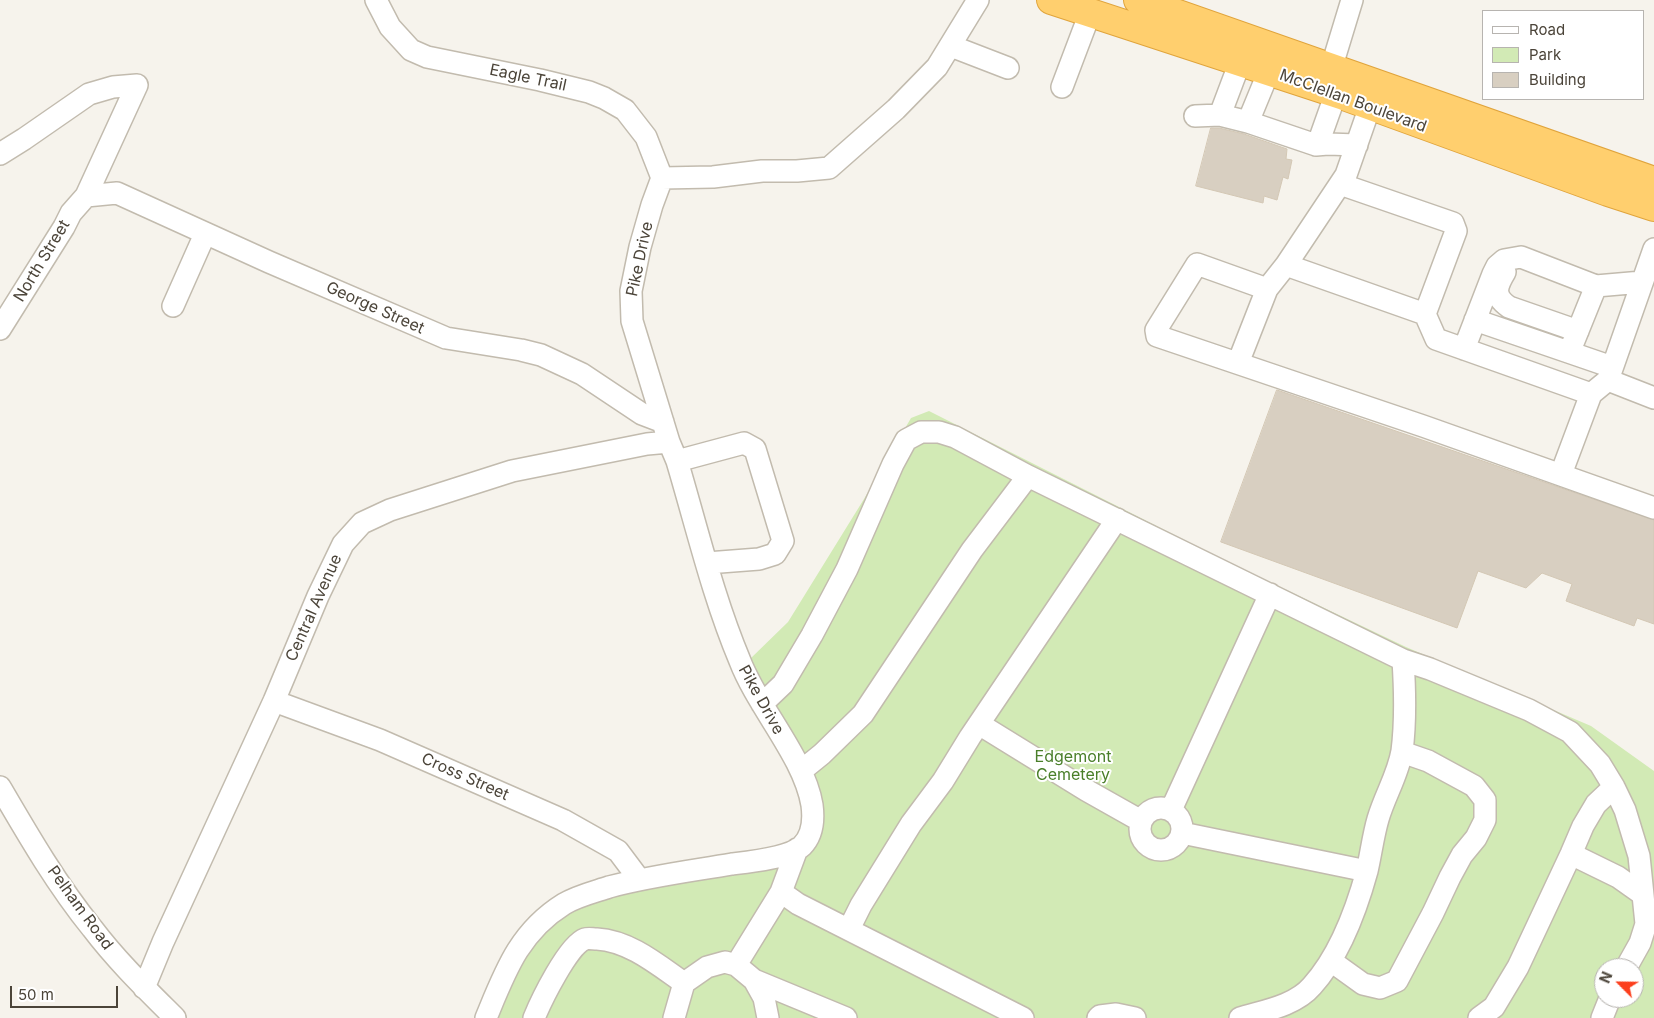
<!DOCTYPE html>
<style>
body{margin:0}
#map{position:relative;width:1654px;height:1018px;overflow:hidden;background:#f6f3ec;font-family:Inter,sans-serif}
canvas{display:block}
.legend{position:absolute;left:1482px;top:10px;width:162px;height:90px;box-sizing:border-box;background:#fff;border:1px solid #b7b4b0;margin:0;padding:6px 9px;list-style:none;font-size:15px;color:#4b4439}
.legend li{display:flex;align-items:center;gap:10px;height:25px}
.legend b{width:25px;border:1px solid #b7b4b0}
.north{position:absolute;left:1594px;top:958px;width:50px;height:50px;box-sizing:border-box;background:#fff;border:1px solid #b7b4b0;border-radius:50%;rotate:293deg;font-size:14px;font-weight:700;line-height:20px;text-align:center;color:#4b4439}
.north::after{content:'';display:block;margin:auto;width:18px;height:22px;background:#fc3f1d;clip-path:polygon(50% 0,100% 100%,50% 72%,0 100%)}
.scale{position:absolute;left:10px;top:986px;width:108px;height:22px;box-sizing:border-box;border:2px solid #4b4439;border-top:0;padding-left:6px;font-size:15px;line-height:18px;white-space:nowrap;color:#4b4439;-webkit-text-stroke:4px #fff;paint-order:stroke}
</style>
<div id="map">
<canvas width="1654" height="1018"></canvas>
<ul class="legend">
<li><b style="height:6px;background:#fff"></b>Road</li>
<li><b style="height:14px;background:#d2eab5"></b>Park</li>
<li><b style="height:14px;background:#d8cfc1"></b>Building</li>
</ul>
<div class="north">N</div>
<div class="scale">50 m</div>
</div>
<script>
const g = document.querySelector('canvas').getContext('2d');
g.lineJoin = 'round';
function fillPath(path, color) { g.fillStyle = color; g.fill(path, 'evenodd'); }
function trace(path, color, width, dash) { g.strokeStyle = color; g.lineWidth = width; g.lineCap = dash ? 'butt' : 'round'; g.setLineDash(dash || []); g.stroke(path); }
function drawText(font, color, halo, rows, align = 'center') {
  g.font = font + ' Inter,sans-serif'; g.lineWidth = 4; g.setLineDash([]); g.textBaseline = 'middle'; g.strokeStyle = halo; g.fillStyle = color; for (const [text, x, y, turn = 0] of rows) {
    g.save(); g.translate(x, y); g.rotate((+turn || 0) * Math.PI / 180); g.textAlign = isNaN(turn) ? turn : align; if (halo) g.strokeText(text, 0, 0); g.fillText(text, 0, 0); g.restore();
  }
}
const green = new Path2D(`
 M929,411l301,152 176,84 185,79 63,45v247h-1157c13,-31 25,-65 50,-88 44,-41 138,-47 195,-56 20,-3 44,-5 62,-16 12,-8 20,-25 20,-39 2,-35 -28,-78 -45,-107 -10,-18 -19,-36 -29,-53l38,-37 76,-123 47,-81zM1604,968h30v30h-30z`);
const building = new Path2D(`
 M1211,128h8l25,6 43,15 -1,10 6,1 -4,19 -5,-2 -6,23 -13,-4 -1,7 -67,-17z
 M1277,390l377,130v104l-17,-6 -3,8 -68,-25 6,-17 -30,-11 -16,15 -48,-17 -21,57 -236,-86z`);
const minor = new Path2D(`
 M376,0l14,27 21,23 16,7 113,23 49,12 15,6 21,12 21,27 16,41
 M951,46l57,22
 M1331,69l21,-69
 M1062,87l28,-74
 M1375,92l-29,83 -60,90 -19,24 -70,-25 -41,66 1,6 266,90 231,82
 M1336,93l-16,45 -4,7 12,-1 29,1
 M1220,115l20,-53
 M1195,116l25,-1 28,7 68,23
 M1248,122l21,-51
 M0,154l24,-15 65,-45 24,-7 24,-2 -51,111 -15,17 -7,14 -64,102
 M662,178l51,-1 49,-6h35l32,-3 67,-59 41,-42 41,-67
 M1340,184l113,39 3,8 -31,83
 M86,196l31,-3 152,69 177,76 75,12 20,5 41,19 60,40 21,8
 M1286,265l139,49 11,25 155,55 17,-14 46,-131
 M1505,272c-9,15 -12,24 4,35l69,24
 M173,306l32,-72
 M1475,320l137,47
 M1573,343l23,-57
 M1464,349l29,-75 4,-8 7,-6 17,-3 75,29 46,-4
 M1238,363l29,-74
 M1608,380l46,18
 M677,461l67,-18 11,6 28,92 -8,13 -16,5 -52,4
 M1561,474l30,-80
 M274,701l106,39 183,80 55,31 21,28
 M762,704l21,-20 29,-49 35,-66 46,-105 13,-24 15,-8h18l16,5 73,39 375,184 27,9 99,41 41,22 30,32 14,23 11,23 14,46 7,68 -6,19 -14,25
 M979,724l107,66 55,31
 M801,771l21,-17 41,-40 109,-164 56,-74
 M0,787c28,48 57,98 92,141 25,33 54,61 83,90
 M1140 829a21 21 0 1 1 42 0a21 21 0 1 1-42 0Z
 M1171,810l99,-216
 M1182,833l185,38
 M1571,854l47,23 24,17
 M781,892l17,12 225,114
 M849,929l12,-24 50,-81 32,-43 27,-44 147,-218
 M1331,961l32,23 17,4 17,-7 36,-68 17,-36 12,-22 14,-17 9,-18v-20l-11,-14 -46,-25 -26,-9
 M736,965l45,-73 16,-43
 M754,980l92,38
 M144,988l19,-46 111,-241 44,-105 25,-52 19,-21 28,-13 122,-39 135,-27 22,-2
 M486,1018c19,-46 33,-86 78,-114 13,-8 30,-12 45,-17 41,-11 82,-16 123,-23 17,-2 57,-6 70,-18 11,-11 12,-26 10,-41 -8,-48 -54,-97 -72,-144 -27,-64 -43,-133 -63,-200l-8,-19 -37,-121 -1,-30 9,-44 12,-42 10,-27
 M534,1018c7,-17 34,-73 51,-79 3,-1 8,0 12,0 33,2 61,26 87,44
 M674,1018l10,-35 23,-16 18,-5 11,3 18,15 10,18 4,20
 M1098,1018l2,-2 16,-2 19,4
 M1240,1018c23,-7 55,-12 72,-32 28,-31 44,-75 55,-115 4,-17 6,-35 11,-52 7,-24 20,-44 24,-68 4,-31 3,-61 1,-91
 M1479,1018l15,-11 24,-40 53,-113 12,-28 13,-22 18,-17
 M1602,1018l8,-20`);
const highway = new Path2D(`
 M1051,0l293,96 264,96 46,15
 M1138,0l516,181`);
const streetNames = [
 ["Eagle Trail",528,78,12],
 ["McClellan Boulevard",1353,101,20],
 ["Pike Drive",640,259,-78],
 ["North Street",42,261,-59],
 ["George Street",375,308,24],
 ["Central Avenue",314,608,-66],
 ["Pike Drive",761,700,61],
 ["Cross Street",465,777,24],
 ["Pelham Road",80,908,54]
];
const parkNames = [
 ["Edgemont",1073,757],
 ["Cemetery",1073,775]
];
fillPath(green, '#d2eab5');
fillPath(building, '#d8cfc1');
trace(building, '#d3c7b4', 1);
trace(minor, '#c2bbae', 24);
trace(highway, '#e0a43c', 30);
trace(minor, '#fff', 21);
trace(highway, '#ffcf6e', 28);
drawText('16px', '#4b4439', '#fff', streetNames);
drawText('16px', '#4a7f2a', '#fff', parkNames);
</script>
